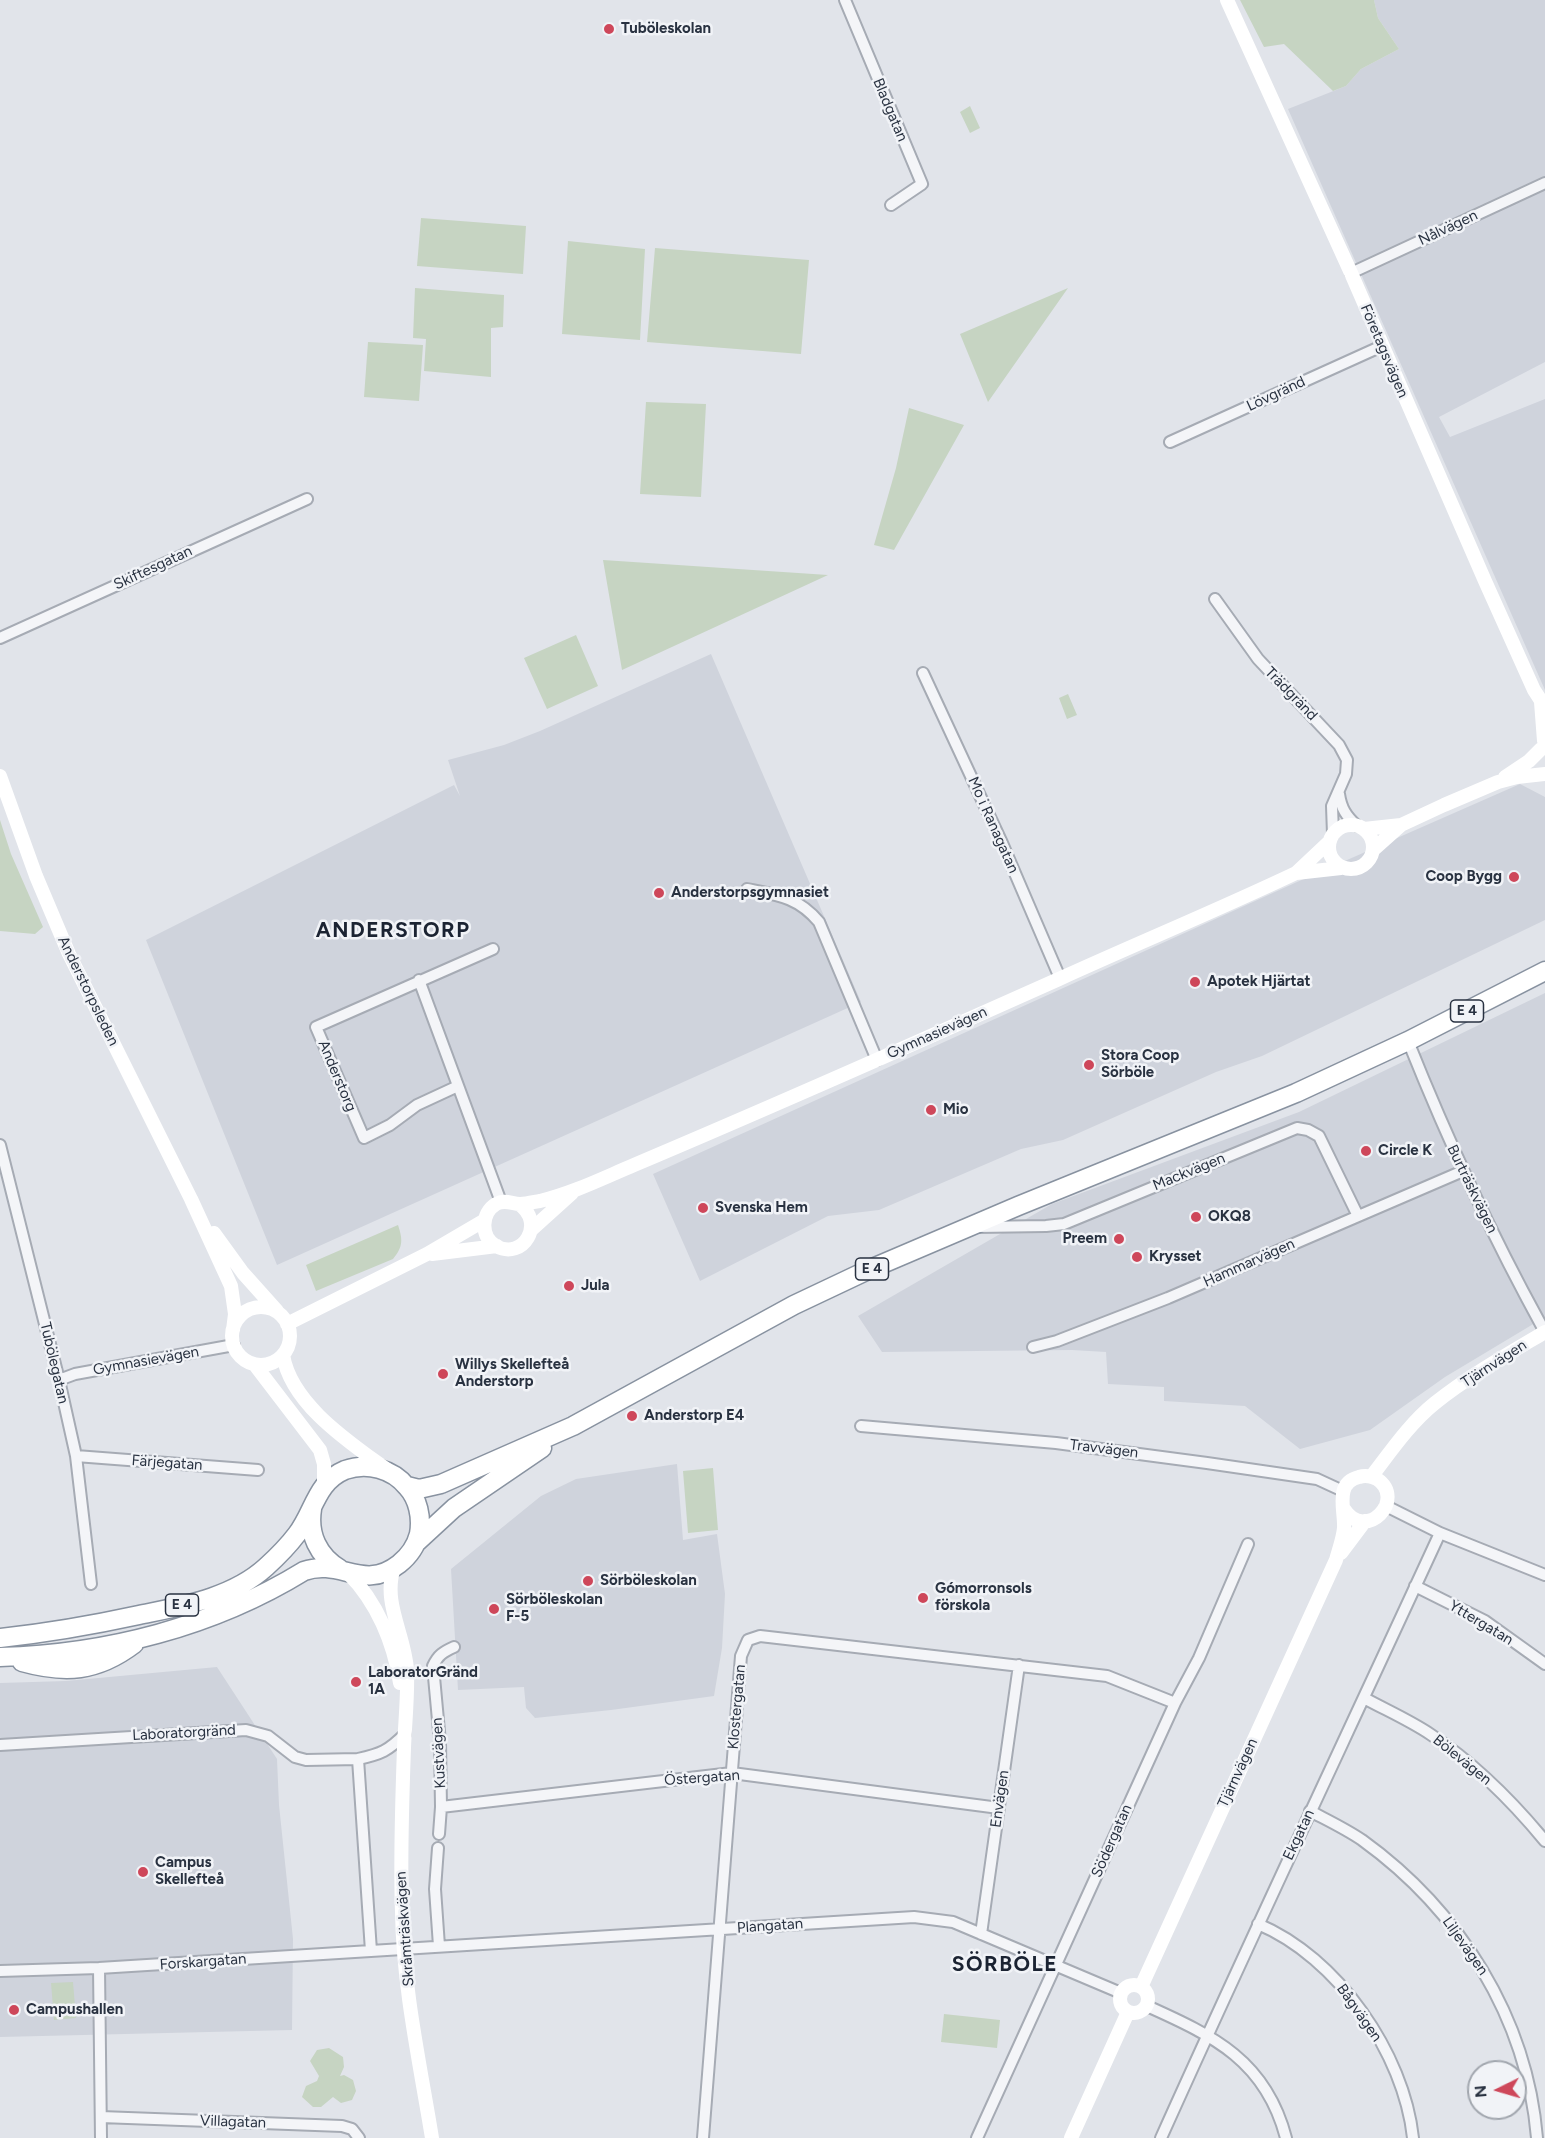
<!DOCTYPE html>
<meta charset="utf-8">
<style>
body{margin:0}
#map{position:relative;width:1545px;height:2138px;overflow:hidden;background:#e1e4ea;font-family:Figtree,sans-serif}
canvas{display:block}
.north{position:absolute;left:1467px;top:2060px;width:60px;height:60px;box-sizing:border-box;background:#f1f3f7;border:2px solid #a1a6ae;border-radius:50%;rotate:265deg;font-size:16px;font-weight:700;line-height:24px;text-align:center;color:#293241}
.north::after{content:'';display:block;margin:auto;width:21px;height:27px;background:#ce475a;clip-path:polygon(50% 0,100% 100%,50% 72%,0 100%)}
</style>
<div id="map">
<canvas width="1545" height="2138"></canvas>
<div class="north">N</div>
</div>
<script>
const g = document.querySelector('canvas').getContext('2d');
g.lineJoin = 'round';
function fillPath(path, color) { g.fillStyle = color; g.fill(path, 'evenodd'); }
function trace(path, color, width, dash) { g.strokeStyle = color; g.lineWidth = width; g.lineCap = dash ? 'butt' : 'round'; g.setLineDash(dash || []); g.stroke(path); }
function drawText(font, color, halo, rows, align = 'center') {
  g.font = font + ' Figtree,sans-serif'; g.lineWidth = 5; g.setLineDash([]); g.textBaseline = 'middle'; g.strokeStyle = halo; g.fillStyle = color; for (const [text, x, y, turn = 0] of rows) {
    g.save(); g.translate(x, y); g.rotate((+turn || 0) * Math.PI / 180); g.textAlign = isNaN(turn) ? turn : align; if (halo) g.strokeText(text, 0, 0); g.fillText(text, 0, 0); g.restore();
  }
}
const built = new Path2D(`
 M1374,0h171v362l-106,55 11,20 95,-38v291l-257,-581 58,-23 15,-17 38,-20 -21,-31z
 M711,654l150,348 -584,263 -131,-325 308,-155 6,11 -12,-36 56,-15 36,-14z
 M1520,784l25,13v123l-283,136 -46,16 -153,68 -42,9 -142,61 -51,6 -128,65 -47,-107 644,-292z
 M1545,993v324l-100,60 -75,53 -70,19 -55,-43 -81,-5v-14l-56,-3 -2,-32 -34,-2 -190,2 -24,-36 194,-112 247,-92z
 M677,1464l6,76 34,-6 8,60 -3,54 -8,48 -103,14 -76,8 -9,-10 -2,-21 -66,3 -7,-121 90,-73 35,-17z
 M217,1667l60,92 2,46 14,134 -1,91 -292,7v-354l66,-2z`);
const green = new Path2D(`
 M1240,0h134l4,18 21,31 -38,20 -15,17 -13,5 -49,-47 -20,3z
 M970,106l10,22 -10,5 -10,-21z
 M421,218l105,8 -3,48 -106,-8z
 M568,241l77,8 -5,91 -78,-6z
 M655,248l154,12 -8,94 -154,-12z
 M415,288l89,7 -1,32 -12,1v49l-67,-6 2,-32 -13,-1z
 M1068,288l-80,114 -28,-68z
 M368,342l55,3 -4,56 -55,-4z
 M646,402l60,2 -5,93 -61,-3z
 M909,408l55,17 -70,125 -20,-5 22,-77z
 M603,560l225,15 -206,95z
 M576,635l22,51 -51,23 -23,-51z
 M1068,694l9,21 -10,4 -8,-21z
 M0,820l11,34 32,73 -8,7 -35,-3z
 M398,1225c5,15 5,22 -5,34l-77,32 -10,-26z
 M713,1468l5,62 -30,3 -5,-62z
 M73,1982l3,36 -22,2 -3,-37z
 M944,2014l56,6 -3,28 -56,-6z
 M329,2048l14,9 1,10 -4,9 4,-1 9,5 3,11 -4,9 -11,3 -8,-6 -12,10h-8l-11,-10 4,-11 11,-5 2,-5 -9,-15 7,-11z`);
const street = new Path2D(`
 M845,0l77,184 -31,21
 M1351,273l194,-90
 M1170,442l212,-96
 M1215,599l43,60 81,86 8,15 -1,14 -14,32 1,28
 M0,638l307,-139
 M923,673l79,170 58,135
 M1339,794c2,14 7,22 18,32
 M747,889c31,6 51,8 72,33l58,138
 M419,980l82,222
 M1408,1041c40,100 85,197 137,291
 M458,1086l-41,19 -27,20 -26,13 -48,-111 177,-78
 M0,1145l59,235 17,76 15,128
 M977,1227l69,-1 18,-2 233,-96 11,2 11,6 39,80
 M1033,1347l24,-6 111,-43 295,-127
 M59,1380l16,-6 159,-29
 M861,1426l195,17 151,20 110,16 26,12
 M76,1456l182,14
 M1386,1506l54,27 105,42
 M1415,1586l70,35 60,43
 M1364,1698c22,12 45,22 66,36 44,29 82,67 115,107
 M0,1745l246,-15 22,6 27,21 11,3 52,-1 13,192
 M358,1759c23,-5 30,-8 47,-25
 M441,1807l291,-34 267,35
 M1310,1811c17,9 36,18 52,29 97,70 165,177 175,298
 M439,1834l2,-27 -1,-65 -7,-76c5,-11 10,-14 21,-19
 M438,1848l-3,41 4,57
 M1258,1924c79,33 146,129 155,214
 M981,1934l38,-269
 M99,1968l2,170
 M0,1971l99,-3 815,-51 39,5 168,71
 M1147,2006c67,30 119,55 139,132
 M101,2117l241,9 10,3 7,9
 M703,2138l38,-482 7,-16 12,-4 347,40 68,27
 M977,2138l198,-435 24,-45 49,-114
 M1161,2138c91,-203 186,-403 279,-605`);
const secondary = new Path2D(`
 M1227,0l124,273 134,308 49,109 11,17
 M1541,702l3,39
 M0,776l36,100 33,78 122,245 40,87 4,28 -2,16
 M1505,777l24,-16 12,-12
 M1329 847a22 22 0 1 1 44 0a22 22 0 1 1-44 0Z
 M1364,829l37,-4
 M1373,850l28,-25 43,-20 54,-23 19,-5 28,-3
 M1296,873l45,-5
 M519,1204c27,19 4,57 -23,42 -16,-9 -15,-33 0,-42 9,-5 16,0 24,0 6,0 14,-2 20,-3 33,-8 63,-23 94,-36 142,-60 284,-123 425,-186 79,-36 159,-69 237,-106l34,-32
 M531,1230l41,-37
 M214,1233l29,40 34,38
 M432,1254l65,-8
 M232 1336a29 29 0 1 1 58 0a29 29 0 1 1-58 0Z
 M287,1324l140,-70 58,-34
 M283,1355c8,49 66,87 103,114
 M255,1365l65,85 4,14v22
 M1371,1477c20,-26 39,-54 64,-74 34,-27 73,-49 110,-71
 M1341,1553l24,-32
 M394,1568c-12,34 11,67 13,102 1,26 -2,52 -3,78 -2,55 -4,109 -2,164 1,75 18,152 30,226
 M348,1573c29,29 46,70 52,110
 M1120 1999a14 14 0 1 1 28 0a14 14 0 1 1-28 0Z
 M1141,1987l195,-427c3,-11 7,-21 8,-32 1,-18 -10,-45 15,-51 6,-2 12,-1 18,2 30,20 -11,64 -33,30
 M1071,2138l57,-126`);
const highway = new Path2D(`
 M407,1486l12,3 22,-5 132,-58 221,-121 74,-35 150,-64 278,-113 112,-52 137,-70
 M312,1509c-4,25 6,47 28,60
 M416,1543l38,-35 88,-60
 M0,1638c47,-5 93,-13 139,-23 43,-9 93,-17 127,-48 11,-10 22,-21 31,-33 17,-22 19,-52 48,-64 22,-8 48,-1 62,17 11,12 15,30 12,47 -3,12 -10,22 -20,30 -36,28 -58,-6 -95,7 -91,56 -198,83 -304,86
 M22,1662c43,12 75,10 112,-18`);
const markers = [
 [609,29,6,"#ce475a"],
 [1514,877,6,"#ce475a"],
 [659,893,6,"#ce475a"],
 [1195,982,6,"#ce475a"],
 [1089,1065,6,"#ce475a"],
 [931,1110,6,"#ce475a"],
 [1366,1151,6,"#ce475a"],
 [703,1208,6,"#ce475a"],
 [1196,1217,6,"#ce475a"],
 [1119,1239,6,"#ce475a"],
 [1137,1257,6,"#ce475a"],
 [569,1286,6,"#ce475a"],
 [443,1374,6,"#ce475a"],
 [632,1416,6,"#ce475a"],
 [588,1581,6,"#ce475a"],
 [923,1598,6,"#ce475a"],
 [494,1609,6,"#ce475a"],
 [356,1682,6,"#ce475a"],
 [143,1872,6,"#ce475a"],
 [14,2010,6,"#ce475a"]
];
const shields = [
 [1467,1011,33],
 [872,1269,33],
 [182,1605,33]
];
const shieldNames = [
 ["E 4",1467,1011],
 ["E 4",872,1269],
 ["E 4",182,1605]
];
const poiNames = [
 ["Tuböleskolan",621,29],
 ["Coop Bygg",1502,877,"right"],
 ["Anderstorpsgymnasiet",671,893],
 ["Apotek Hjärtat",1207,982],
 ["Stora Coop",1101,1056],
 ["Sörböle",1101,1073],
 ["Mio",943,1110],
 ["Circle K",1378,1151],
 ["Svenska Hem",715,1208],
 ["OKQ8",1208,1217],
 ["Preem",1107,1239,"right"],
 ["Krysset",1149,1257],
 ["Jula",581,1286],
 ["Willys Skellefteå",455,1365],
 ["Anderstorp",455,1382],
 ["Anderstorp E4",644,1416],
 ["Sörböleskolan",600,1581],
 ["Gómorronsols",935,1589],
 ["förskola",935,1606],
 ["Sörböleskolan",506,1600],
 ["F-5",506,1617],
 ["LaboratorGränd",368,1673],
 ["1A",368,1690],
 ["Campus",155,1863],
 ["Skellefteå",155,1880],
 ["Campushallen",26,2010]
];
const streetNames = [
 ["Bladgatan",890,110,67],
 ["Nålvägen",1448,228,-25],
 ["Företagsvägen",1384,351,67],
 ["Lövgränd",1276,394,-25],
 ["Skiftesgatan",153,568,-25],
 ["Trädgränd",1291,694,46],
 ["Mo i Ranagatan",993,825,66],
 ["Anderstorpsleden",88,991,64],
 ["Gymnasievägen",937,1033,-24],
 ["Anderstorg",337,1076,67],
 ["Mackvägen",1189,1172,-22],
 ["Burträskvägen",1472,1189,64],
 ["Hammarvägen",1249,1263,-24],
 ["Gymnasievägen",146,1361,-10],
 ["Tubölegatan",54,1363,77],
 ["Tjärnvägen",1494,1364,-33],
 ["Travvägen",1104,1449,7],
 ["Färjegatan",167,1463,4],
 ["Yttergatan",1481,1623,31],
 ["Klostergatan",737,1707,-85],
 ["Laboratorgränd",184,1733,-3],
 ["Kustvägen",439,1753,-93],
 ["Bölevägen",1462,1760,39],
 ["Tjärnvägen",1238,1773,-65],
 ["Östergatan",702,1778,-4],
 ["Envägen",1000,1799,-82],
 ["Ekgatan",1299,1835,-65],
 ["Södergatan",1112,1841,-66],
 ["Plangatan",770,1926,-4],
 ["Skråmträskvägen",405,1929,-94],
 ["Liljevägen",1465,1946,55],
 ["Forskargatan",203,1962,-4],
 ["Bågvägen",1359,2013,55],
 ["Villagatan",233,2122,2]
];
const districtNames = [
 ["ANDERSTORP",393,931],
 ["SÖRBÖLE",1005,1965]
];
fillPath(built, '#cfd3dc');
fillPath(green, '#c6d4c2');
trace(street, '#a6abb4', 14);
trace(highway, '#8892a0', 21);
trace(street, '#f4f5f8', 10);
trace(secondary, '#fff', 14);
trace(highway, '#fff', 18);
for (const [x, y, r, color] of markers) { const dot = new Path2D(); dot.arc(x, y, r, 0, 2 * Math.PI); g.fillStyle = color; g.fill(dot); trace(dot, '#f1f3f7', 2); }
for (const [x, y, w] of shields) { const box = new Path2D(); box.roundRect(x - w / 2, y - 11, w, 22, 4.5); g.fillStyle = '#f1f3f7'; g.fill(box); trace(box, '#293241', 1.5); }
drawText('bold 14px', '#293241', null, shieldNames);
drawText('bold 15px', '#293241', '#f1f3f7', poiNames, 'left');
drawText('15px', '#293241', '#f1f3f7', streetNames);
g.letterSpacing = '1.5px';
drawText('bold 21px', '#1b2332', '#f1f3f7', districtNames);
g.letterSpacing = '0px';
</script>
